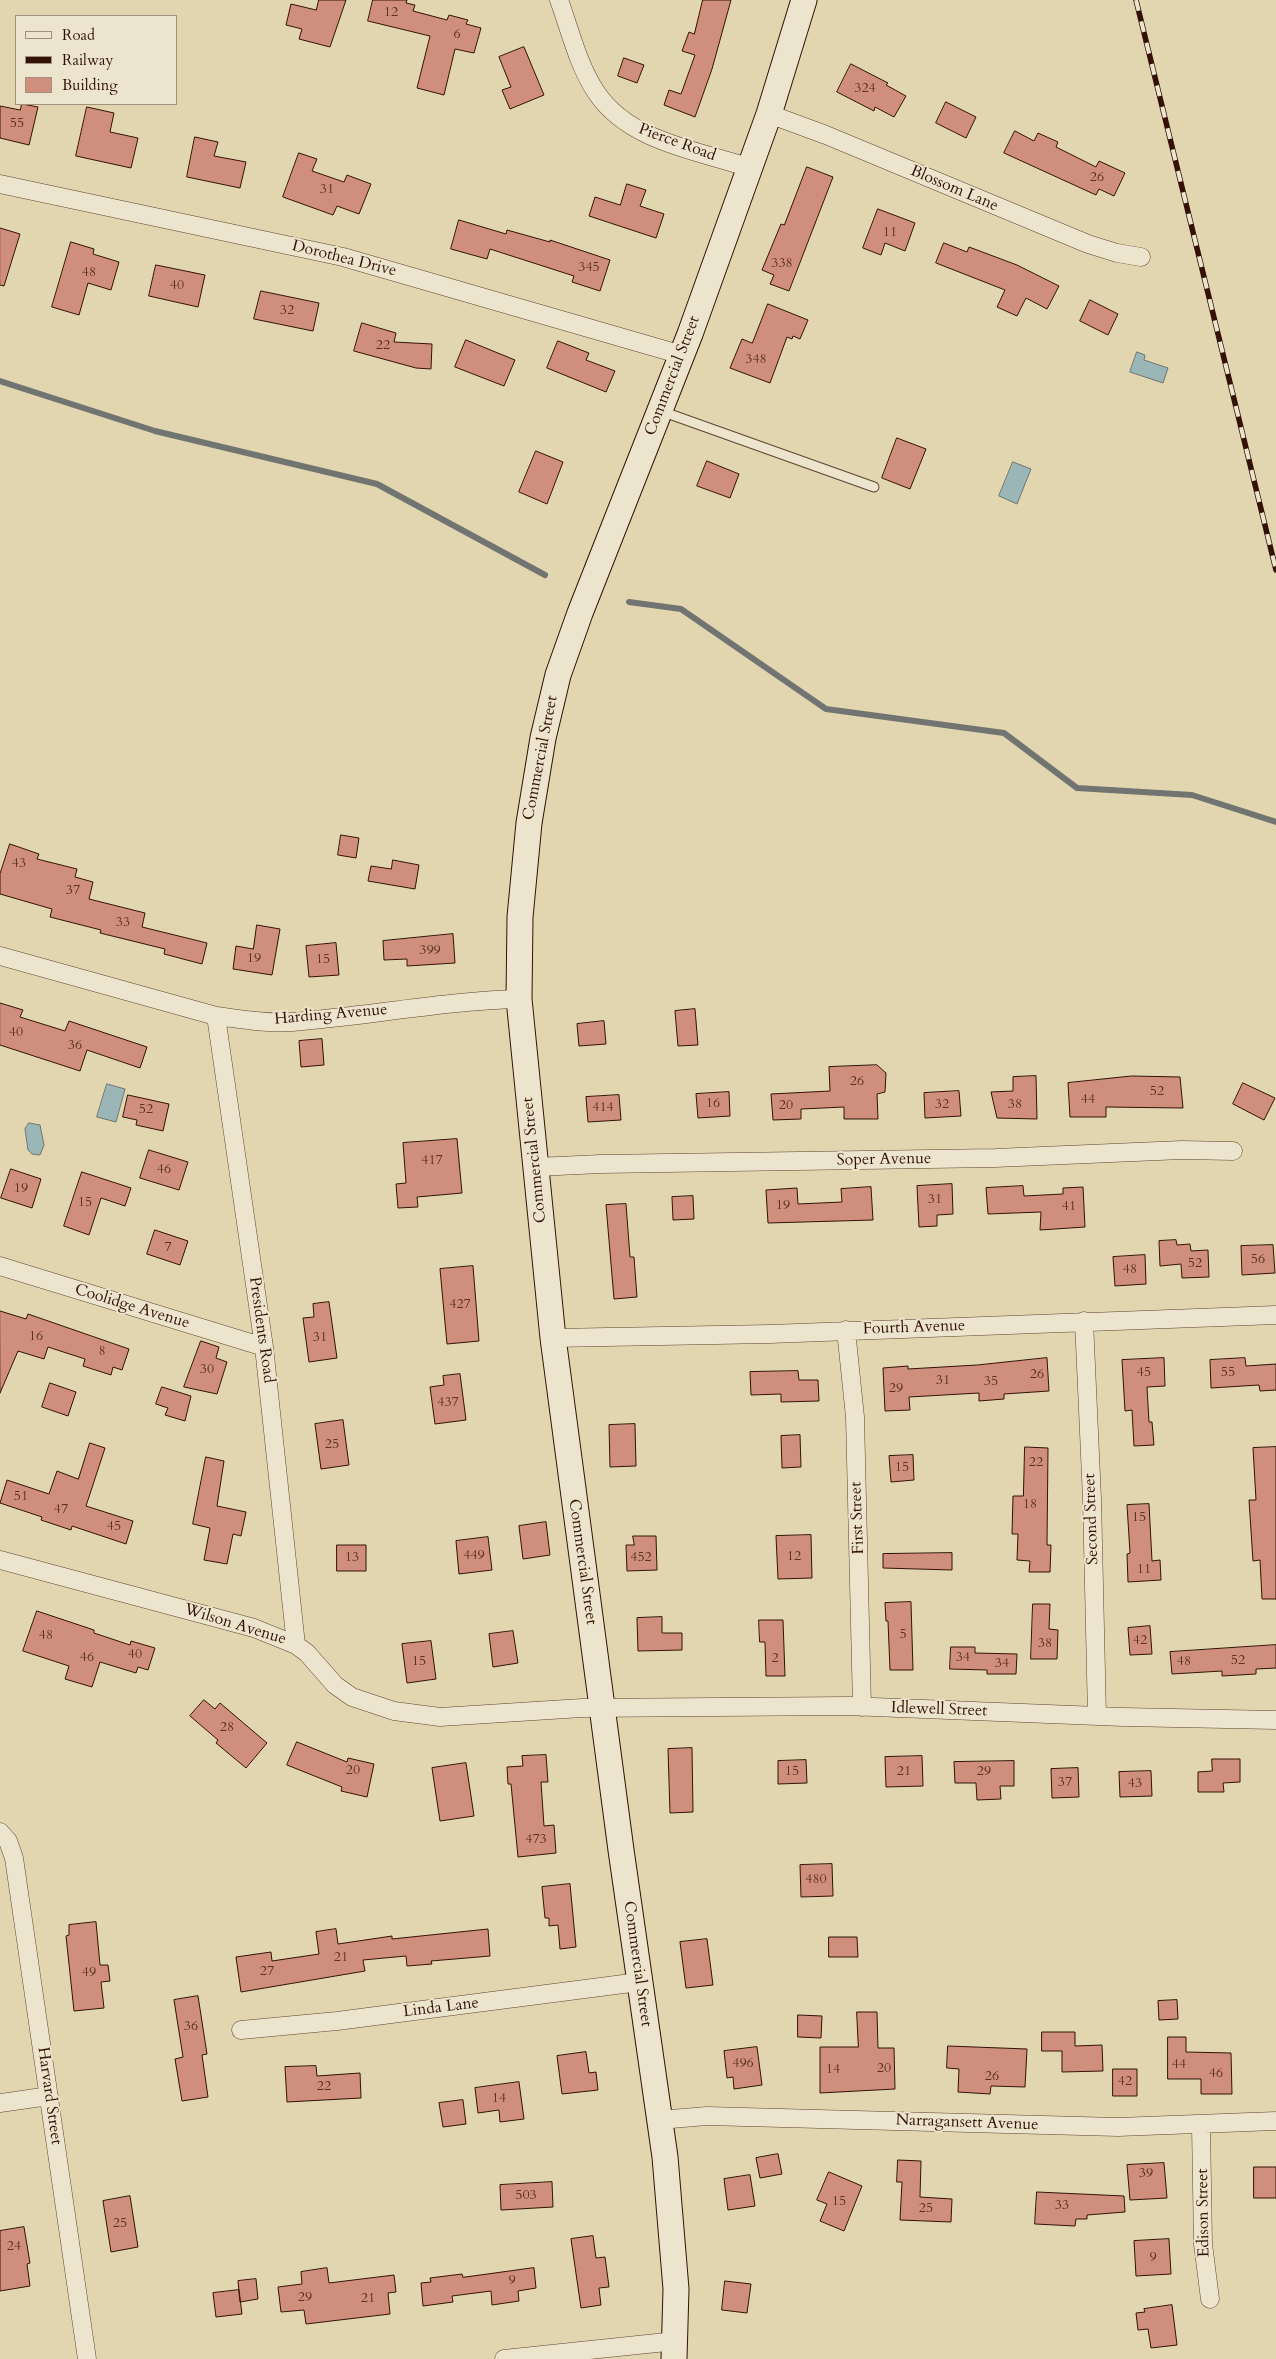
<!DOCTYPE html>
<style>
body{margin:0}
#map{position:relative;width:1276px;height:2359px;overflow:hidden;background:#e1d6b0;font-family:Cardo,serif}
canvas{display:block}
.legend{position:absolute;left:15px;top:15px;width:162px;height:90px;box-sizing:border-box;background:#ece4cc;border:1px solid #a2907c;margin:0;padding:6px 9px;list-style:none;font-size:15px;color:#331205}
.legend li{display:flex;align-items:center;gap:10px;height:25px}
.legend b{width:25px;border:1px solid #a2907c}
</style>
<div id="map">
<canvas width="1276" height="2359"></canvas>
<ul class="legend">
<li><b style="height:6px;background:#ece4cc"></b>Road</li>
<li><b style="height:6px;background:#331205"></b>Railway</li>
<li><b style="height:14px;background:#d08e7c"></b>Building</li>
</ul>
</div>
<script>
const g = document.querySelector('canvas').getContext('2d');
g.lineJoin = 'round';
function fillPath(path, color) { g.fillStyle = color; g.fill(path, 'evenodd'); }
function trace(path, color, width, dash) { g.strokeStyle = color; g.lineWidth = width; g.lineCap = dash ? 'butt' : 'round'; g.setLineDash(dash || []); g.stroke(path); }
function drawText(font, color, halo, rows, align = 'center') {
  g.font = font + ' Cardo,serif'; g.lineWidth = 4; g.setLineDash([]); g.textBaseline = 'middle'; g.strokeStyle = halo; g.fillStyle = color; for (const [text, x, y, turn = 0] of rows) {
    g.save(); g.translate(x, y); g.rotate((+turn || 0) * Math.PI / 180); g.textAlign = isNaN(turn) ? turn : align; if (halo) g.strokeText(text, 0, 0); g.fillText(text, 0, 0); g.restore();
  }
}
const water = new Path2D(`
 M1137,352l8,3 -1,5 24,8 -5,15 -33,-11z
 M1013,462l18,7 -14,35 -18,-8z
 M107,1084l18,5 -9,33 -19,-5z
 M29,1123l11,2 4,20 -4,10 -8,-1 -4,-4 -3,-21z`);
const stream = new Path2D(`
 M0,381l155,50 222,53 168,91
 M629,602l52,7 145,100 178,24 73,55 115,7 84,27`);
const building = new Path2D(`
 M319,0h27l-16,47 -31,-8 3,-10 -16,-4 5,-21 25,6z
 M373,0h34l-1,3 9,2 -2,6 34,9 2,-5 19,5 -2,4 15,4 -7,25 -19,-4 -11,46 -27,-7 13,-52 -62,-15z
 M703,0h28l-19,69 -17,48 -31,-12 5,-15 12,4 14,-39 -13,-4 7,-19 5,2z
 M524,47l20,48 -34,14 -8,-19 9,-3 -12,-30z
 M624,58l20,7 -7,18 -19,-7z
 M851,64l37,19 -2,2 20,11 -12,21 -19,-10 -1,4 -37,-19z
 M946,102l30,15 -10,21 -30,-15z
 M22,104l16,3 -9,38 -29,-7v-32l20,4z
 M87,107l27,6 -4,19 28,6 -7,30 -55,-12z
 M1015,131l19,10 4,-8 20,9 -2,5 40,20 3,-6 26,12 -11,23 -15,-7 -3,6 -92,-42z
 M195,137l23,5 -4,14 32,6 -6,26 -53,-11z
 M299,153l18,6 -5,12 32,11 3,-7 24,9 -12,30 -22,-8 -4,9 -50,-18z
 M807,167l26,10 -44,114 -19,-7 4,-9 -12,-5 19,-46 3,1z
 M627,184l19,6 -6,16 24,8 -8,24 -67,-22 6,-19 25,8z
 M878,209l37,14 -10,28 -20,-8 -4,12 -18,-7z
 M459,220l47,14 1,-4 43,12v-2l60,20 -10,31 -28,-9 2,-6 -84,-27 -3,10 -36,-10z
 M0,228l20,6 -16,52 -4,-1z
 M71,242l23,7 -1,5 26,8 -8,28 -23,-7 -9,32 -27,-8z
 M944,243l23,9 2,-5 48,18 42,21 -12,23 -21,-11 -9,18 -20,-9 8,-17 -69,-27z
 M156,265l49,10 -7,32 -49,-11z
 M261,291l58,12 -6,28 -59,-12z
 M1090,300l28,14 -10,21 -28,-14z
 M768,304l40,16 -8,19 -7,-3 -1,3 -5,-2 -17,46 -40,-15 12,-29 10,4z
 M362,323l34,10 -2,9 38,2 -1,25 -15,-1 -62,-17z
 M466,340l49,20 -11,26 -49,-19z
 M558,341l31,12 -3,7 29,11 -9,21 -59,-24z
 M897,438l29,11 -16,40 -28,-11z
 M536,451l27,11 -16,42 -28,-12z
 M707,461l32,13 -9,24 -33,-12z
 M341,835l18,3 -3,20 -18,-3z
 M10,844l29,10 -2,5 40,10 -2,8 18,5 -4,17 56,14 -3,14 65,16 -5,21 -38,-10 1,-5 -65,-16 1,-3 -51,-13 2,-8 -52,-15v-20z
 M393,860l26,5 -4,24 -47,-8 3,-15 20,3z
 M257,925l23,4 -8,46 -39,-6 3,-23 17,3z
 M453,934l2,29 -48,3v-7l-23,1 -1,-19z
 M336,943l3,32 -30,2 -3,-31z
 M0,1003l23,7 -3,7 45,14 4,-10 78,26 -7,21 -53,-18 -7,21 -80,-26z
 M695,1009l3,36 -20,1 -3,-35z
 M604,1021l2,23 -27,2 -2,-22z
 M322,1039l2,26 -23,2 -2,-26z
 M877,1065l9,8 -1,19 -8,2 1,25h-34v-12l-43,2v10l-28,1 -2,-26 59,-3 -1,-24z
 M1036,1076l1,43 -40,-1 -6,-26 22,-1v-14z
 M1132,1076l48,1 3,31 -77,-1v10h-36l-2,-34z
 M1243,1083l32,15 -11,22 -31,-16z
 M959,1091l2,25 -36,2 -1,-25z
 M729,1092l1,24 -32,2 -2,-24z
 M128,1095l41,9 -6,27 -27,-6 1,-5 -14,-3z
 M619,1095l2,25 -33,2 -2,-25z
 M457,1139l5,54 -45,4 1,10 -20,1 -2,-24 10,-1 -3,-40z
 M149,1150l39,12 -9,28 -39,-12z
 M11,1169l30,10 -9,29 -31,-10z
 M82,1172l49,16 -6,18 -24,-8 -12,37 -25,-9z
 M952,1184l1,30 -16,1v11l-18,1 -2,-41z
 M1023,1186l1,10 39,-2v-6l20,-1 2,40 -45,3 1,-18 -53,2 -2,-26z
 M871,1187l2,33 -105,3 -2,-33 31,-2 1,16 44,-2 -1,-13z
 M693,1196l1,23 -21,1 -1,-23z
 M626,1204l4,53h4l3,40 -23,2 -8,-94z
 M155,1230l33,11 -8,24 -33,-11z
 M1176,1240l1,5 13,-1 1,7 17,-1 1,27 -27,1 -1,-14 -21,2 -1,-25z
 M1273,1245l2,28 -33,2 -1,-29z
 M1145,1255l1,29 -31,2 -2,-29z
 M473,1266l6,75 -32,3 -7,-75z
 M329,1302l8,56 -28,4 -6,-44 11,-1 -1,-13z
 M0,1311l26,8 2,-5 101,35 -7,21 -9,-3 -2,8 -28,-9 2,-7 -37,-12 -4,12 -26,-8 -18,42z
 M201,1341l18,6 -3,11 11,4 -10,32 -33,-7z
 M1047,1358l2,33 -45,3v5l-25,2v-8l-70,4 1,13 -25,1 -2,-43 25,-2v3l69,-4z
 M1164,1358l1,28 -18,1 2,35h3l2,23 -20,1 -2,-36 -7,1 -3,-51z
 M1245,1358l1,8 30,-2v26l-16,1 -1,-6 -48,3 -1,-28z
 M798,1371l1,9h19l1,21 -38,1v-8l-30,1 -1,-23z
 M460,1374l6,46 -31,4 -5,-37 14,-2 -1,-9z
 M50,1383l26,9 -8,24 -26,-9z
 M162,1387l29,9 -6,25 -20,-6 3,-7 -12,-4z
 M343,1420l6,45 -28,4 -6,-45z
 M635,1424l1,42 -26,1 -1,-42z
 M800,1435l1,32 -19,1 -1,-32z
 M90,1443l15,5 -19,58 47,15 -7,23 -54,-18 -1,4 -30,-10 1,-3 -42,-14 7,-23 42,14 8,-23 21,8z
 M1025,1447l23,1 -1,97h4l-1,27h-21l1,-11 -13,-1 1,-26h-6l1,-38h10z
 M1276,1447v152h-14l-2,-39 -7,1 -4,-61h7l-3,-52z
 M913,1455l1,25 -23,2 -2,-26z
 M206,1457l18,4 -7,45 29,6 -5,24 -8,-2 -6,30 -23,-4 6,-32 -17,-4z
 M1149,1504l3,57 8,-1 1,20 -33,2 -1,-28 3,-1 -3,-48z
 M546,1522l4,33 -27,4 -4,-33z
 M811,1535l1,43 -34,1 -2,-43z
 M633,1536h23l1,34 -30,1 -1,-26h8z
 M488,1537l4,33 -33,4 -3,-33z
 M337,1545h29v26h-29z
 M952,1553v17l-69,-2v-14z
 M911,1602l2,68h-23l-2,-49h-2l-1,-18z
 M1033,1604h17l-1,25 9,1 -1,29h-26z
 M37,1611l57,19v3l36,12 1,-4 24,7 -7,22 -10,-3 -2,6 -36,-11 -8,25 -27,-8 4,-13 -46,-15z
 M662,1617v16h20v17l-44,1 -1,-33z
 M759,1620h24l2,56h-19l-1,-34h-5z
 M1150,1626l2,28 -22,1 -2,-27z
 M513,1631l5,32 -25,4 -4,-33z
 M431,1641l5,38 -29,4 -5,-39z
 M1276,1645v23l-20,1v5l-34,2v-5l-50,3 -2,-22z
 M951,1647h24v6l42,1 -1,20h-29v-4l-37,-1z
 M204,1700l11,9 5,-6 47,40 -21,25 -30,-25 2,-3 -28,-24z
 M297,1742l50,20 1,-4 26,6 -7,33 -26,-6 1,-4 -55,-22z
 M692,1748l1,64 -23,1 -2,-64z
 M546,1755l2,27h-7l3,44 10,-1 2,28 -38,4 -7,-73h-3l-1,-17 16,-1 -1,-10z
 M922,1756l1,30 -37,1 -1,-30z
 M1212,1759h28v23l-17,1 1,9h-26v-20l14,-1z
 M806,1760l1,23 -29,1v-23z
 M1014,1761v25h-14l1,13 -24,1 -1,-17h-21l-1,-21z
 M466,1763l8,53 -34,5 -8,-53z
 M1078,1768l1,29 -27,1 -1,-29z
 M1151,1771l1,25 -32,1 -1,-25z
 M832,1864l1,32 -32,1 -1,-32z
 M570,1884l6,63 -16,2 -2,-24 -9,1v-8h-4l-3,-31z
 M96,1922l4,43h8l2,16 -9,1 3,26 -30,3 -8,-75 3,-1v-10z
 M336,1929l2,15 54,-8v3l96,-10 2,27 -59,5 1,3 -25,2 -1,-10 -43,4 2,11 -124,21 -5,-35 35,-5 1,9 47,-7 -3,-22z
 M829,1937h28l1,20h-29z
 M707,1939l6,46 -27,3 -6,-46z
 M198,1996l9,58 -5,1 6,42 -26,4 -7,-42 8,-2 -9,-57z
 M1177,2000l1,19 -19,1 -1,-19z
 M857,2012h20l1,36h16l1,41 -75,4v-46h38z
 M798,2015l24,1 -1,22 -23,-1z
 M1042,2032h33v14l27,-1 1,26 -41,1v-21h-20z
 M1168,2037h18v15l45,1 1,41h-31v-15h-33z
 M948,2046l79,3 -2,38 -34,-1 -1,8 -32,-2 1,-23 -12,-1z
 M757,2047l5,38 -28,4 -1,-12 -6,1 -3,-27z
 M586,2052l3,21 7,-1 2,18 -36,4 -5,-38z
 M316,2066l1,10 43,-3 1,25 -74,4 -2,-35z
 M1113,2069h24v27h-24z
 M519,2082l5,37 -24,3 -1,-12 -21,3 -3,-25z
 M463,2100l3,24 -23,3 -4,-24z
 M778,2154l4,20 -22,4 -4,-20z
 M898,2160l23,1 -1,36 32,2 -1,23 -51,-2 2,-38h-5z
 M1164,2163l3,35 -37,2 -3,-35z
 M1254,2167h22v31h-22z
 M829,2172l33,14 -18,45 -24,-10 7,-17 -10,-4z
 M750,2175l5,31 -27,4 -4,-31z
 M552,2182l1,25 -52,3 -1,-25z
 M1037,2192l87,4 1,16 -38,3v4h-11l-1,7 -40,-2z
 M130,2196l8,51 -27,5 -8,-51z
 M24,2227l6,36 -3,1 3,22 -30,5v-60z
 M593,2236l3,22 9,-1 4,30 -10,1 2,17 -20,3 -10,-69z
 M1169,2239l2,35 -35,2 -2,-35z
 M327,2268l2,15 65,-8 2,17 -8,1 2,21 -84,10 -2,-14 -23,2 -3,-25 24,-3 -1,-12z
 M534,2268l2,20 -18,3 1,10 -27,4 -1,-14 -39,5 1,6 -30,4 -2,-23 10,-1 -1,-4 32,-4 1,3z
 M256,2279l2,20 -18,3 -2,-21z
 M725,2281l26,3 -4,29 -25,-3z
 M239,2290l3,24 -26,3 -3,-24z
 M1172,2305l5,40 -26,3 -3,-19 -10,1 -2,-17 9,-1 -1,-3z`);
const lane = new Path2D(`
 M661,411l213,76`);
const street = new Path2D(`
 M559,0c11,30 19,65 37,92 33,50 101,58 154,76
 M769,114l57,21 262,109 29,9 24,4
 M0,184l343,73 339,98
 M0,956l216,60c24,3 51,8 76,6 76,-6 151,-21 227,-23
 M216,1016l48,331 32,298
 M536,1167l65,-3 394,-6 187,-8 51,1
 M0,1266l264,81
 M1084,1321l8,178 5,217
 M846,1330l9,87 7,290
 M553,1338l217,-4 506,-19
 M0,1560l254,68 42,17 11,8 28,32 17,12 42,14 46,6 142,-9 267,-2 274,11 153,3
 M0,1832l8,9 6,17 73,501
 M241,2030l96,-9 302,-39
 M0,2103l49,-7
 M659,2120l48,-4 411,11 158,-6
 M1201,2126l2,118 7,55
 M504,2359l172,-18`);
const secondary = new Path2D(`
 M674,2359l2,-70 -11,-132 -44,-307 -68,-512 -34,-339 1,-82 9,-94 14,-85 15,-63 22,-62 110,-279 79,-220 35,-114`);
const rail = new Path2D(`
 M1136,0l140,570`);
const numberNames = [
 ["12",391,13],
 ["6",457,35],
 ["324",865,89],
 ["55",17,124],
 ["26",1097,178],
 ["31",327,190],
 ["11",890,233],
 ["338",782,264],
 ["345",589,268],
 ["48",89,273],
 ["40",177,286],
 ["32",287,311],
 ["22",383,346],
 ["348",756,360],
 ["43",19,864],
 ["37",73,891],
 ["33",123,923],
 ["399",430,951],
 ["19",254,959],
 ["15",323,960],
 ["40",16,1033],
 ["36",75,1046],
 ["26",857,1082],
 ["52",1157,1092],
 ["44",1088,1100],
 ["16",713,1104],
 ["32",942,1105],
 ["38",1015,1105],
 ["20",786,1106],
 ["414",603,1108],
 ["52",146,1110],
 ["417",432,1161],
 ["46",164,1170],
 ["19",21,1189],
 ["31",935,1200],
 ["15",85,1203],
 ["19",783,1206],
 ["41",1069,1207],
 ["7",168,1248],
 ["56",1258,1260],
 ["52",1195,1264],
 ["48",1130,1270],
 ["427",460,1305],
 ["16",36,1337],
 ["31",320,1338],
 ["8",102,1352],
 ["30",207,1370],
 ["45",1144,1373],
 ["55",1228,1373],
 ["26",1037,1375],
 ["31",943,1381],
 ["35",991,1382],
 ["29",896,1389],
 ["437",448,1403],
 ["25",332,1445],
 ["22",1036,1463],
 ["15",902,1468],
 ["51",21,1497],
 ["18",1030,1505],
 ["47",61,1510],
 ["15",1139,1518],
 ["45",114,1527],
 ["449",474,1556],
 ["12",794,1557],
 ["13",352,1558],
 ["452",641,1558],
 ["11",1144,1570],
 ["5",903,1635],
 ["48",46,1636],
 ["42",1140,1641],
 ["38",1045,1644],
 ["40",135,1655],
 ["46",87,1658],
 ["34",963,1658],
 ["2",775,1659],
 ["52",1238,1661],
 ["15",419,1662],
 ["48",1184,1662],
 ["34",1002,1664],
 ["28",227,1728],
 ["20",353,1771],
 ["15",792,1772],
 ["21",904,1772],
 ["29",984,1772],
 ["37",1065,1783],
 ["43",1135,1784],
 ["473",536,1840],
 ["480",816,1880],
 ["21",341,1958],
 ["27",267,1972],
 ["49",89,1973],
 ["36",191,2027],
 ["496",743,2064],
 ["44",1179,2065],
 ["20",884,2069],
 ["14",833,2070],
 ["46",1216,2074],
 ["26",992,2077],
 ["42",1125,2082],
 ["22",324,2087],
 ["14",499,2099],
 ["39",1146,2174],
 ["503",526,2196],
 ["15",839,2202],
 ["33",1062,2206],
 ["25",926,2209],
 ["25",120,2224],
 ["24",14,2247],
 ["9",1153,2258],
 ["9",512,2281],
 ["29",305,2298],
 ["21",368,2299]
];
const streetNames = [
 ["Pierce Road",677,143,20],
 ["Blossom Lane",954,189,23],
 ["Dorothea Drive",344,259,14],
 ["Commercial Street",673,376,-69],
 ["Commercial Street",541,758,-79],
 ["Harding Avenue",331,1015,-5],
 ["Commercial Street",535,1160,-96],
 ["Soper Avenue",884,1160,-1],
 ["Coolidge Avenue",132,1307,17],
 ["Fourth Avenue",914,1328,-2],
 ["Presidents Road",261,1330,82],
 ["First Street",858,1518,-92],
 ["Second Street",1092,1519,-92],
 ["Commercial Street",582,1562,82],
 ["Wilson Avenue",235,1625,17],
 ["Idlewell Street",939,1710,2],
 ["Commercial Street",637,1964,82],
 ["Linda Lane",441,2008,-7],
 ["Harvard Street",49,2096,82],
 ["Narragansett Avenue",967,2123,2],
 ["Edison Street",1204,2213,-91]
];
fillPath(water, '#9ab6b7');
trace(water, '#717470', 1);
trace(stream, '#717470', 6);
fillPath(building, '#d08e7c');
trace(building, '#331205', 1);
trace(lane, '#5e4330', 11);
trace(street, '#5e4330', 19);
trace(secondary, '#331205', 27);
trace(lane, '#ece4cc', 9);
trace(street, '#ece4cc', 18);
trace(secondary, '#ece4cc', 25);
trace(rail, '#331205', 5.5);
trace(rail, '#ece4cc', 4, [11]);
drawText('14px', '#5a3123', null, numberNames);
drawText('16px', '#331205', '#ece4cc', streetNames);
</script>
